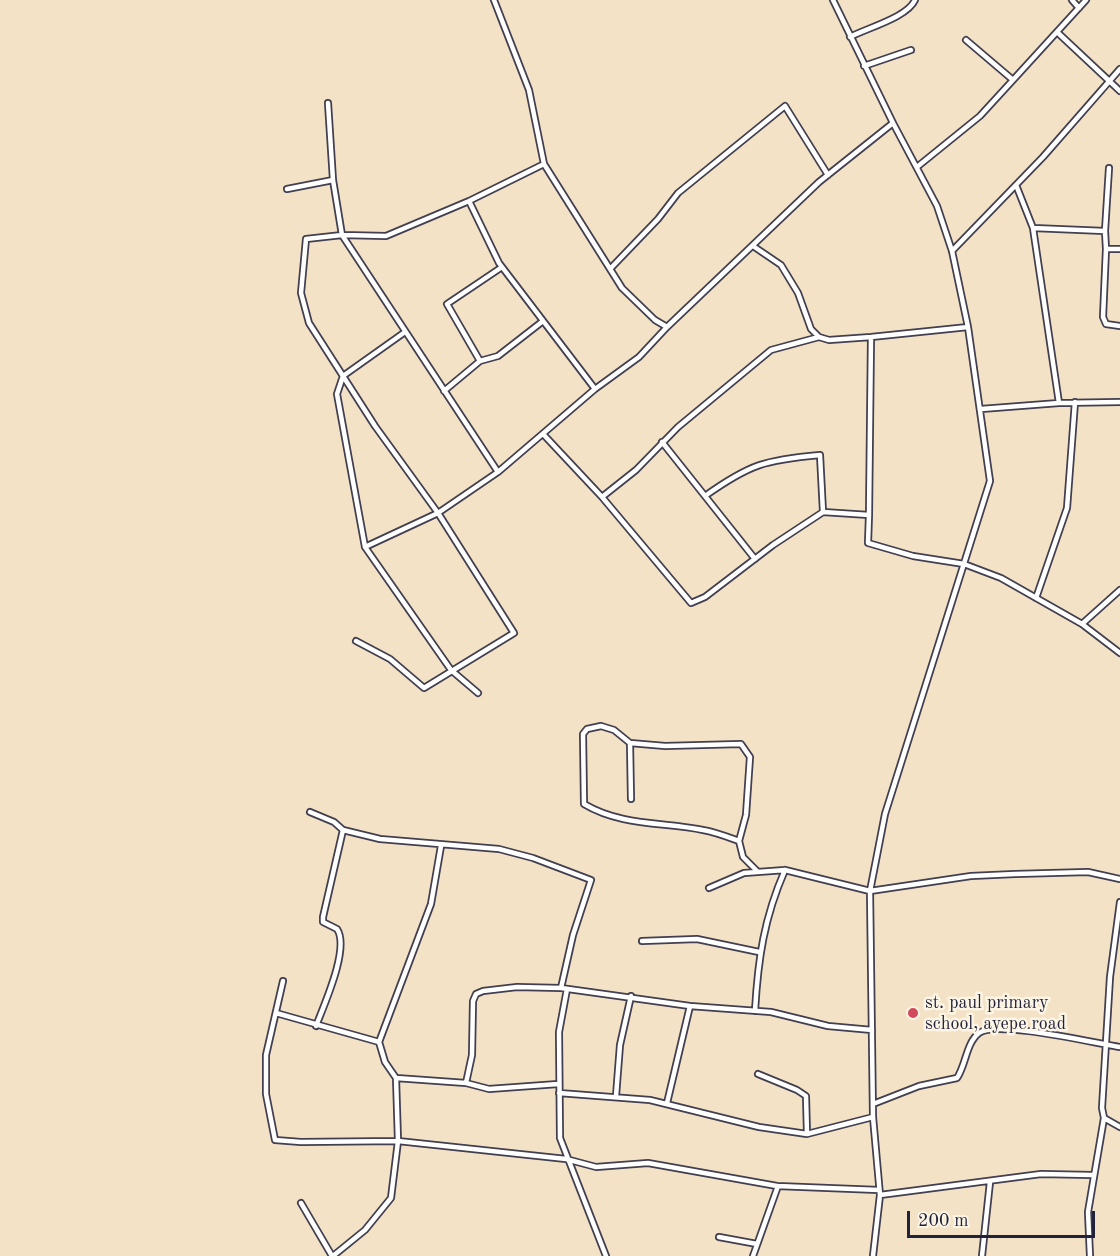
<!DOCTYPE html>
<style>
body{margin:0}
#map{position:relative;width:1120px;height:1256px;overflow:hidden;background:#f3e2c5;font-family:"Old Standard TT",serif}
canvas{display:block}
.scale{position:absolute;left:907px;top:1211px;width:188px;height:27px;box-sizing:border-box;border:3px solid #22223b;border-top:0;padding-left:8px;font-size:18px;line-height:21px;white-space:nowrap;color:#22223b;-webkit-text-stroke:4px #fcf5e5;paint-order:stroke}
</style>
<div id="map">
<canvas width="1120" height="1256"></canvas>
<div class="scale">200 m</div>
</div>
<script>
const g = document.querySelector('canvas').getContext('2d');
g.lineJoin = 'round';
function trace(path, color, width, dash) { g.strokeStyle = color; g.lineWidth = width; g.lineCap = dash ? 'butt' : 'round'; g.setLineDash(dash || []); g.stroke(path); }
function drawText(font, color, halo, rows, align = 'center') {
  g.font = font + ' "Old Standard TT",serif'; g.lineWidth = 5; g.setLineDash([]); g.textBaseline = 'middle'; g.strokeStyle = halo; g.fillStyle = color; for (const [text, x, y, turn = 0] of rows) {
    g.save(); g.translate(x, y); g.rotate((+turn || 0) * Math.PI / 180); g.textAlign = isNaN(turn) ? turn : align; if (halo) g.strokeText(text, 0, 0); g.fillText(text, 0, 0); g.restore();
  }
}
const street = new Path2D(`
 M494,0l35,90 15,74 78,124 33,32 12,7 152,-145 74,-59
 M833,0l60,123 44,83 15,45 16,76 22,154 -105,333 -15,77 3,226 7,78 -7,61
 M1072,0l7,8
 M1057,32l63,59
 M850,37c17,-9 58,-20 65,-37
 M864,66l47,-16
 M1013,80l73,-80
 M328,103l5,77 9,55 156,237 97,-83 44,-32 28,-30
 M917,167l63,-51 33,-36 -47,-40
 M1016,185l17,43 72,3 1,18h14
 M287,189l46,-9
 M469,201l30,62 96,126
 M1033,228l26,175
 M1105,231l4,-63
 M753,246l28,19 17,28 13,36 8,8 10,3 42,-3 97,-10
 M1106,249l-3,68 3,7 14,2
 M952,251l91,-94 77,-88
 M502,267l-55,37 33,57 18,-5 45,-35
 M610,269l48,-50 20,-26 107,-87 43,69
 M405,332l-62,44 -6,18 28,153 86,123 27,23
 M444,391l36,-30
 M981,409l78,-6 61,-1
 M543,434l59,63 34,-27 42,-43 93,-77 48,-13
 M662,442l93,117
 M705,496c45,-32 60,-36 115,-41l3,57
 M602,497l89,106 14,-6 68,-52 50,-33 46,3 -1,28 45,13 51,8 37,14 81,46 38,29
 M869,515l2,-178
 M365,547l73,-34 60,-41
 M1036,598l31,-90 8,-106
 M1082,624l38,-34
 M356,641l34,18 34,29 90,-55 -76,-120 -63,-87 -66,-103 -8,-30 5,-54 36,-4 44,1 83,-35 75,-37
 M601,726l13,4 16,13 35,3 76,-2 9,13 -4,58 -7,26c-11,-4 -24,-9 -36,-11 -40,-8 -82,-4 -119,-26l-1,-70 4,-5z
 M630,743l1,56
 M310,812l24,10 9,8
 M739,841l4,16 14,14
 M709,888l35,-15 41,-3 85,21 101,-15 44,-2 73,-2 32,7
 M642,941l55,-2 62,13
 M283,981l-17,74v39l9,46 26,2 97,-1 -2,-63 -11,-16 -6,-20 52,-138 10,-58
 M567,989l-8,43 1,106 46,118
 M755,1011c3,-52 9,-93 30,-141
 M276,1013l103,29
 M316,1026c8,-21 34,-78 21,-97l-14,-7v-5l20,-87 37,9 119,10 34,9 58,22 -18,55 -12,53
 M758,1074l39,16 9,6 1,38
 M396,1078l70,5 23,6 69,-5
 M466,1083l6,-28 1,-54 3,-7 7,-3 34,-4 44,1 129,18 81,6 57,14 44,4
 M559,1093l91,7 109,27 48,7 66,-17
 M616,1096l4,-51 11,-49
 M667,1103l23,-97
 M873,1104l46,-18 38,-8c9,-13 9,-35 22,-45 18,-13 115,10 141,14
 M1104,1118l16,9
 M880,1195l161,-21 51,1
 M301,1203l31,53
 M719,1237l38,7
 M333,1256l32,-26 26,-32 7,-57 168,18 30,8 52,-4 129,23 102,4
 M753,1256l25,-70
 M982,1256l8,-74
 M1090,1256l-2,-44 16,-94 -2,-10 8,-131 10,-75`);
const markers = [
 [913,1013,6,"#d1495b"]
];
const poiNames = [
 ["st. paul primary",925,1003],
 ["school, ayepe road",925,1024]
];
trace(street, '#413f50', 8);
trace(street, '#fff', 4.5);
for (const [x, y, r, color] of markers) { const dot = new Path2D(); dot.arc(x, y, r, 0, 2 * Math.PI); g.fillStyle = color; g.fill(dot); trace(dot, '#fcf5e5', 2); }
drawText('18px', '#22223b', '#fcf5e5', poiNames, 'left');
</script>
